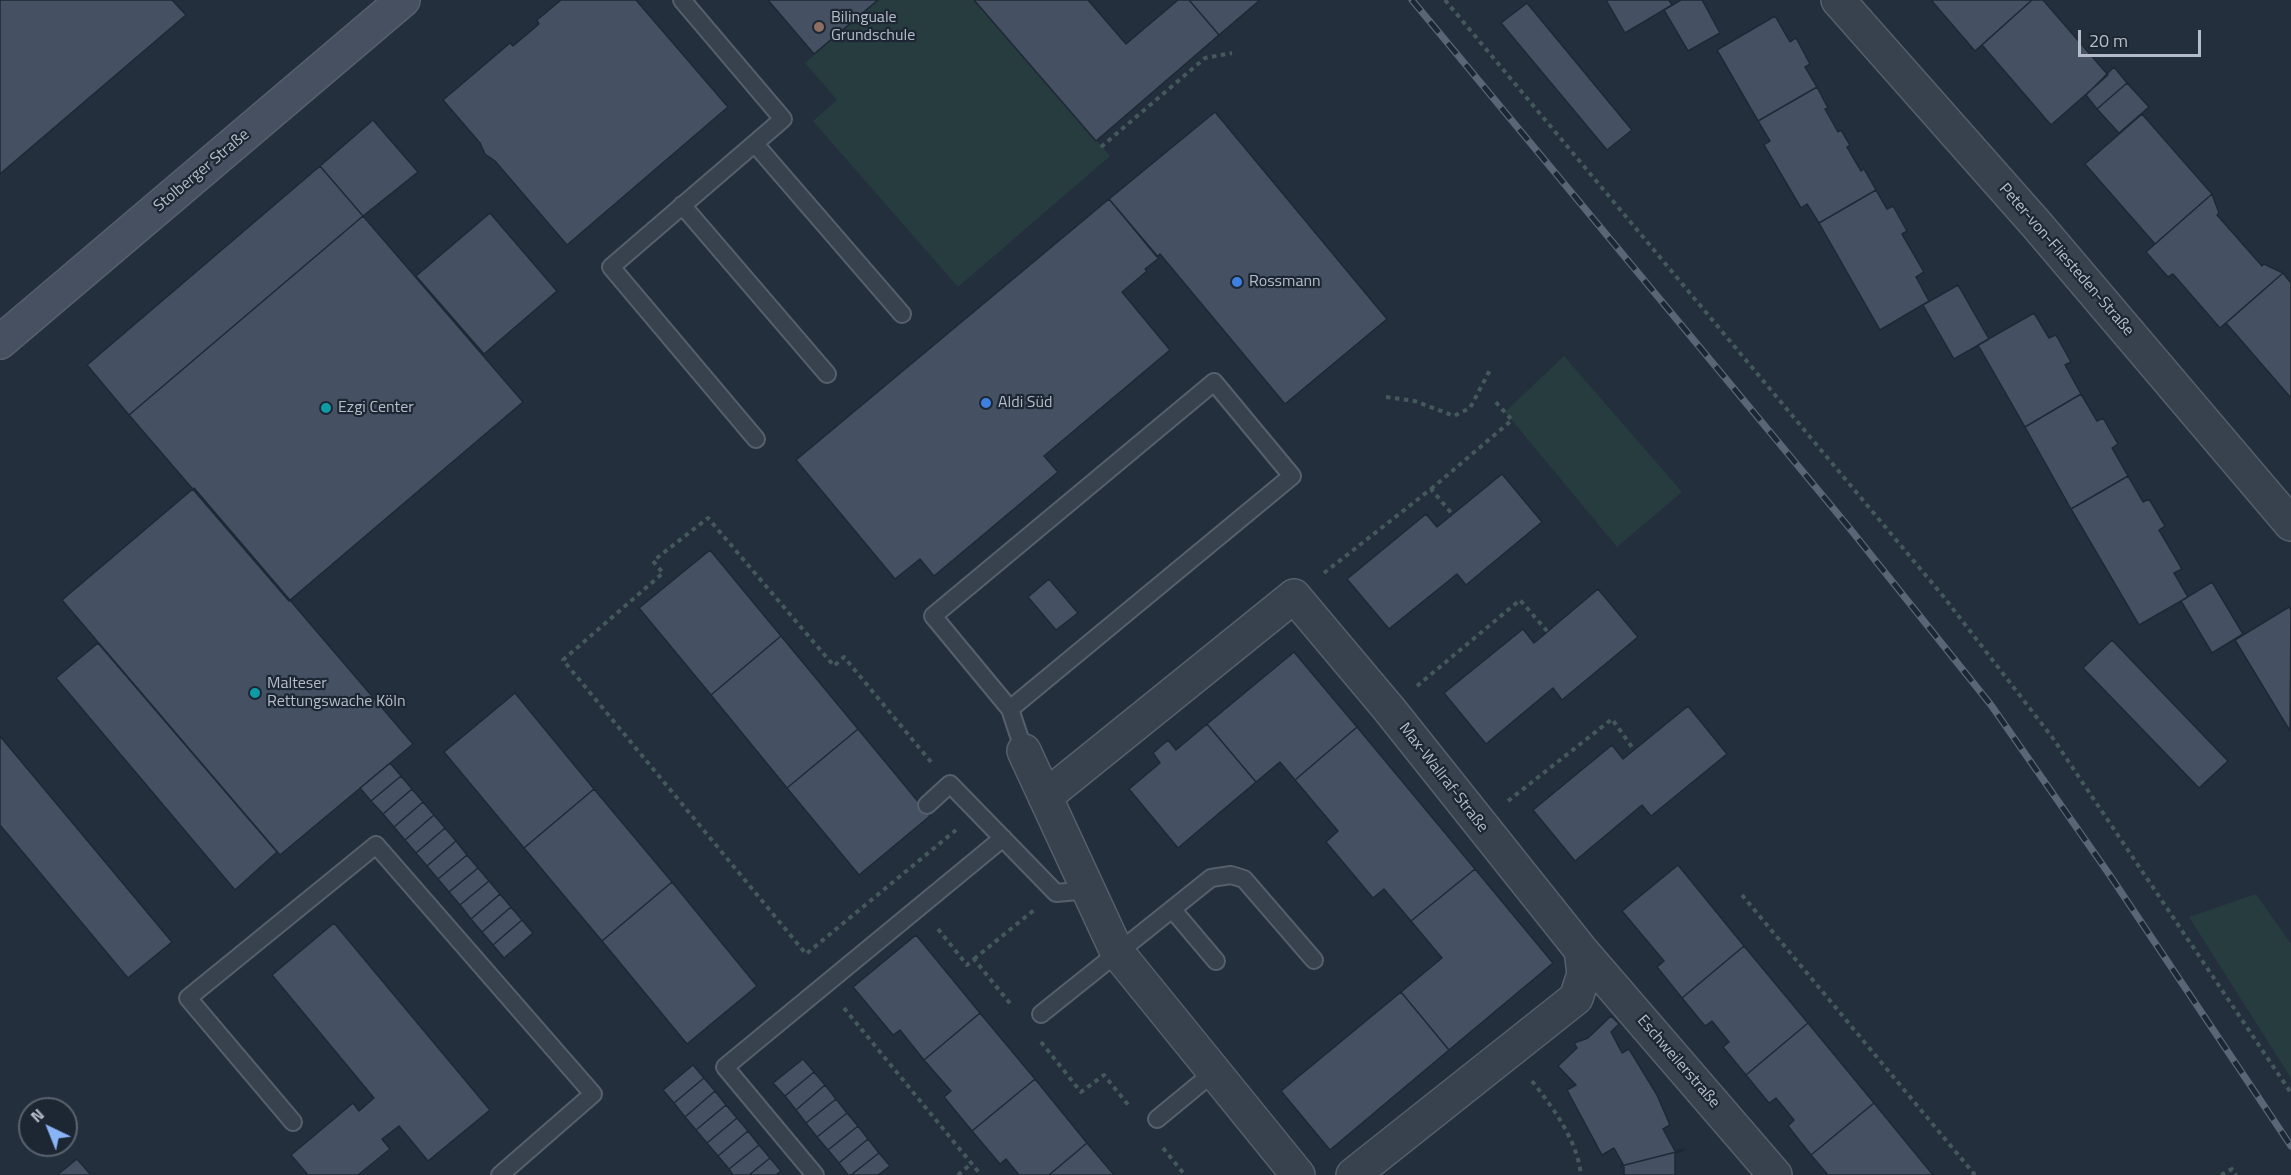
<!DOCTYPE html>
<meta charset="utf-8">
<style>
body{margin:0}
#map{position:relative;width:2291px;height:1175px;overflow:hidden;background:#242f3e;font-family:"Titillium Web",sans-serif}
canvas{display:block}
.north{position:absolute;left:18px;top:1097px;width:60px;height:60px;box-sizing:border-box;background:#1d2633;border:2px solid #59626f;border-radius:50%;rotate:317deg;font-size:16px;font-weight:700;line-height:24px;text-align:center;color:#b4bcc9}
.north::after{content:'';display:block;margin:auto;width:21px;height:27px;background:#8ab4f8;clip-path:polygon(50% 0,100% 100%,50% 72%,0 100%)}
.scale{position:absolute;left:2078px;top:30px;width:123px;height:27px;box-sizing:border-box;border:3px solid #b4bcc9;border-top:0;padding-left:8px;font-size:18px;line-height:21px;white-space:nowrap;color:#b4bcc9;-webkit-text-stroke:4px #1d2633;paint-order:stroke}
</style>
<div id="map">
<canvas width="2291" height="1175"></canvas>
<div class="north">N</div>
<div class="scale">20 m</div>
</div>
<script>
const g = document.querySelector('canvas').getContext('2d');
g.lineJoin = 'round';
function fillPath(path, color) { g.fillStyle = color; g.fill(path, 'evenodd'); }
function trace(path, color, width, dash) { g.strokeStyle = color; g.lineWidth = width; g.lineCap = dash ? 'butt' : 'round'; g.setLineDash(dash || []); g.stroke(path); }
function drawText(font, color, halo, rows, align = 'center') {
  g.font = font + ' "Titillium Web",sans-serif'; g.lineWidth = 4.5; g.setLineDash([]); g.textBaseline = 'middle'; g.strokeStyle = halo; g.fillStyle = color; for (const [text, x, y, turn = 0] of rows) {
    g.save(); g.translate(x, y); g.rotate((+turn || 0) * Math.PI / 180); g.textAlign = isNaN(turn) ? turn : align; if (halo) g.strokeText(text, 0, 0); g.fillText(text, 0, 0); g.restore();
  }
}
const green = new Path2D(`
 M878,0h96l136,156 -152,131 -145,-166 24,-21 -32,-37z
 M1564,356l118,136 -65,55 -112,-135z
 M2256,894l35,50v134l-102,-161z`);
const building = new Path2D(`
 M0,0h172l14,15 -186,159z
 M561,0h75l92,107 -161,138 -72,-84 -10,-7 -5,-11 -37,-43 67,-57 3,3 26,-22 -2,-4z
 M768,0h110l-64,54z
 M974,0h114l38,44 52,-44h11l30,35 -123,106z
 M1189,0h71l-41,35z
 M1606,0h63l3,5 -47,28z
 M1681,0h21l18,33 -32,18 -24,-41z
 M1931,0h101l-57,51z
 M2032,0h11l65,75 -57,50 -69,-80z
 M1527,3l105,127 -25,20 -106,-127z
 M1775,16l15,26 6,-4 14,26 -5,3 12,20 -59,34 -41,-71z
 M2114,67l13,16 -30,26 -11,-14z
 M2127,83l22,24 -30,26 -22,-24z
 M1817,87l11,21 -3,1 13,23 3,-2 9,15 -3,2 14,24 3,-2 12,21 -57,33 -12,-19 -6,4 -37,-63 6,-4 -12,-20z
 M1215,112l172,207 -102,85 -125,-150 -3,3 -48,-58z
 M2142,114l70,80 -57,50 -70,-80z
 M373,120l45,52 -55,44 -43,-50z
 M320,166l43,50 -234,199 -42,-50z
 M1876,190l11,19 6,-3 14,25 -5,3 22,38 -8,5 13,24 -49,29 -61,-107z
 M2212,194l7,19 -2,2 45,51 2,-2 19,9 -63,55 -47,-54 -5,3 -22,-25z
 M1109,199l50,59 -14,11 2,2 -25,21 48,58 -126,106 14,16 -124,104 -14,-17 -25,20 -99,-119z
 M490,213l67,78 -73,63 -68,-78z
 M363,216l160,186 -234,199 -160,-186z
 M2283,273l8,10v115l-65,-75z
 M1958,285l31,54 -35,20 -31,-54z
 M2034,313l15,25 7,-3 15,27 -6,3 16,29 -56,33 -47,-82z
 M2081,394l16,27 6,-3 15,26 -6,4 16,28 -57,33 -46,-82z
 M1502,474l40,48 -76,63 -9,-11 -68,55 -42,-50 79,-65 11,13z
 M2128,476l15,26 6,-3 16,27 -6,4 23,39 -8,4 14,24 -49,28 -68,-116z
 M194,488l219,256 -133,111 -218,-255z
 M710,550l71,86 -70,59 -72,-87z
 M1049,579l29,34 -22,17 -28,-33z
 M2212,582l31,52 -31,19 -31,-52z
 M1598,589l40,48 -76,63 -9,-12 -67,56 -42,-51 79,-64 11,14z
 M2289,607l2,3 -1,121 -55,-91z
 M781,636l77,93 -71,59 -76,-93z
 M2112,640l116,121 -29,27 -116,-120z
 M98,643l179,209 -42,38 -179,-212z
 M1294,652l63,75 -62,53 -15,-18 -24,20 -49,-58z
 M515,693l79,96 -70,59 -80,-96z
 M1688,706l39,48 -76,62 -9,-11 -67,56 -42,-51 79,-65 11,14z
 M1207,724l49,58 -78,66 -49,-59 31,-26 -7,-10 15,-13 8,10z
 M1357,727l118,142 -64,52 -27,-32 -11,9 -47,-56 12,-11 -43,-51z
 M858,729l72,87 -71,59 -72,-87z
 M0,736l172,206 -44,36 -128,-153z
 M390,763l11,13 -30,25 -11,-13z
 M401,776l11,13 -29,25 -12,-13z
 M412,789l11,13 -29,25 -11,-13z
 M594,789l78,93 -70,59 -78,-93z
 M423,802l11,13 -29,25 -11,-13z
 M434,815l11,13 -29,25 -11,-13z
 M445,828l11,13 -29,25 -11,-13z
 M456,841l11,14 -29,24 -11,-13z
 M467,855l11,13 -29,24 -11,-13z
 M1678,865l66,81 -62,52 -25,-31 7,-6 -42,-50z
 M478,868l11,13 -29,24 -11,-13z
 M1475,869l78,94 -104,87 -48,-58 41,-34 -31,-37z
 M489,881l11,13 -29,25 -11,-14z
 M672,882l85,104 -70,58 -85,-103z
 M500,894l11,13 -29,25 -11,-13z
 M511,907l11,13 -29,25 -11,-13z
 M522,920l11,13 -29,25 -11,-13z
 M334,923l156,187 -62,51 -29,-35 -17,13 8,10 -32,26h-50l-17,-20 62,-52 6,8 15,-13 -102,-123z
 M916,935l64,78 -56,47 -24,-30 -7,5 -40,-48z
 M1744,946l64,77 -62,52 -23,-28 6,-5 -17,-21 -7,5 -23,-28z
 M1401,992l48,58 -119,100 -49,-59z
 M980,1013l55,66 -63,52 -28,-34 7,-6 -27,-31z
 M1611,1016l8,8 -8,8 11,21 7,-4 28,46 13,30 -7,4 12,22 9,-2v1l-63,16 2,-2 -9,-16 -12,7 -35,-65 9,-5 -18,-19 19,-18 -3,-5 14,-5z
 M1808,1023l66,80 -63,52 -23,-29 6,-6 -18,-22 -7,5 -23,-28z
 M803,1059l11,13 -29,24 -12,-13z
 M693,1065l11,13 -30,25 -11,-13z
 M814,1072l11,13 -29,25 -11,-14z
 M704,1078l11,13 -30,26 -11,-14z
 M1035,1079l52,64 -38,32h-30l-13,-16 -6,5 -28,-33z
 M825,1085l11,14 -30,24 -10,-13z
 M715,1091l11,14 -30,25 -11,-13z
 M836,1099l11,14 -30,24 -11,-14z
 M1874,1103l59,72h-105l-17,-20z
 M726,1105l11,13 -30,25 -11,-13z
 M847,1113l11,13 -30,24 -11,-13z
 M737,1118l11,13 -30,25 -11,-13z
 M858,1126l10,13 -29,24 -11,-13z
 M748,1131l11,14 -30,24 -11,-13z
 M868,1139l11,14 -28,22h-3l-9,-12z
 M1087,1143l27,32h-65z
 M759,1145l11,13 -21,17h-16l-4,-6z
 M1684,1150l-9,4v21h-51v-8l-3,1v-2z
 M879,1153l11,13 -12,9h-27z
 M770,1158l11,13 -5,4h-27z
 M77,1159l14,16h-34z`);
const path = new Path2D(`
 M1445,0l498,596 109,141 239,356
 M1101,147l104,-89 27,-5
 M1386,397l29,4 39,15 16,-8 21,-40
 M1431,489l81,-69 -19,-21
 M1324,573l107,-84 22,26
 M1417,686l103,-86 27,31
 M931,762l-87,-105 -10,9 -126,-148 -55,43 10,12 -100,87 243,294 150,-124
 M1508,801l104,-82 22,31
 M1742,895l233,280
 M938,929l29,36 7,-6 38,47
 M974,959l60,-49
 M844,1008l137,167
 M1041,1042l40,50 23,-17 26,32
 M1532,1081c22,28 45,59 49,94
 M1163,1148l22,27
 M958,1175l14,-12
 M2221,1175l11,-6 4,6`);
const lane = new Path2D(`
 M682,0l101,119 -172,148 145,172
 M755,144l147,170
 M682,205l145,169
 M1010,709l282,-233 -78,-94 -281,234 77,93 14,42
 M927,805l23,-21 106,109 33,-3
 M1172,909l44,52
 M1041,1014l170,-136 20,-3 13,4 70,81
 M1157,1119l57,-47
 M293,1122l-105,-124 188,-153 217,249 -93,81
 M815,1175l-90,-108 278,-229`);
const street = new Path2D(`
 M1838,0l199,225 254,299
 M1024,751l93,201 181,223
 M1045,797l249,-201 95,113 192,241 3,24 -8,24 -223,177
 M1581,950l194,225`);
const secondary = new Path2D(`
 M0,342l403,-342`);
const rail = new Path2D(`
 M1412,0l435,525 144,180 118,169 182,272`);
const markers = [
 [819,27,6,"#8d6e63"],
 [1237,282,6,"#3f7fe0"],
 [986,403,6,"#3f7fe0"],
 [326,408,6,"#0f9aa8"],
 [255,693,6,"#0f9aa8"]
];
const poiNames = [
 ["Bilinguale",831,18],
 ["Grundschule",831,36],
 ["Rossmann",1249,282],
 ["Aldi Süd",998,403],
 ["Ezgi Center",338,408],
 ["Malteser",267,684],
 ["Rettungswache Köln",267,702]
];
const streetNames = [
 ["Stolberger Straße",202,171,-40],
 ["Peter-von-Fliesteden-Straße",2066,260,49],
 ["Max-Wallraf-Straße",1443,778,52],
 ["Eschweilerstraße",1678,1062,49]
];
fillPath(green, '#263c3f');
fillPath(building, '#455162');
trace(building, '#1f2835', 1.5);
trace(lane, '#565f6c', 20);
trace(street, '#565f6c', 36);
trace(secondary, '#565f6c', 36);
trace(path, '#44595c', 4, [4.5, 4.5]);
trace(lane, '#38414e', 16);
trace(street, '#38414e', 33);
trace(secondary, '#465061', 33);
trace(rail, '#5a6575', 7);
trace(rail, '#1d2633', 4.5, [14]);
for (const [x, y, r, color] of markers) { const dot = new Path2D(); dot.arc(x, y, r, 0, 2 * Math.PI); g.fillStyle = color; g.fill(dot); trace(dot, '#1d2633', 2); }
drawText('16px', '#b4bcc9', '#1d2633', poiNames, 'left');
drawText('16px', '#b4bcc9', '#1d2633', streetNames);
</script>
